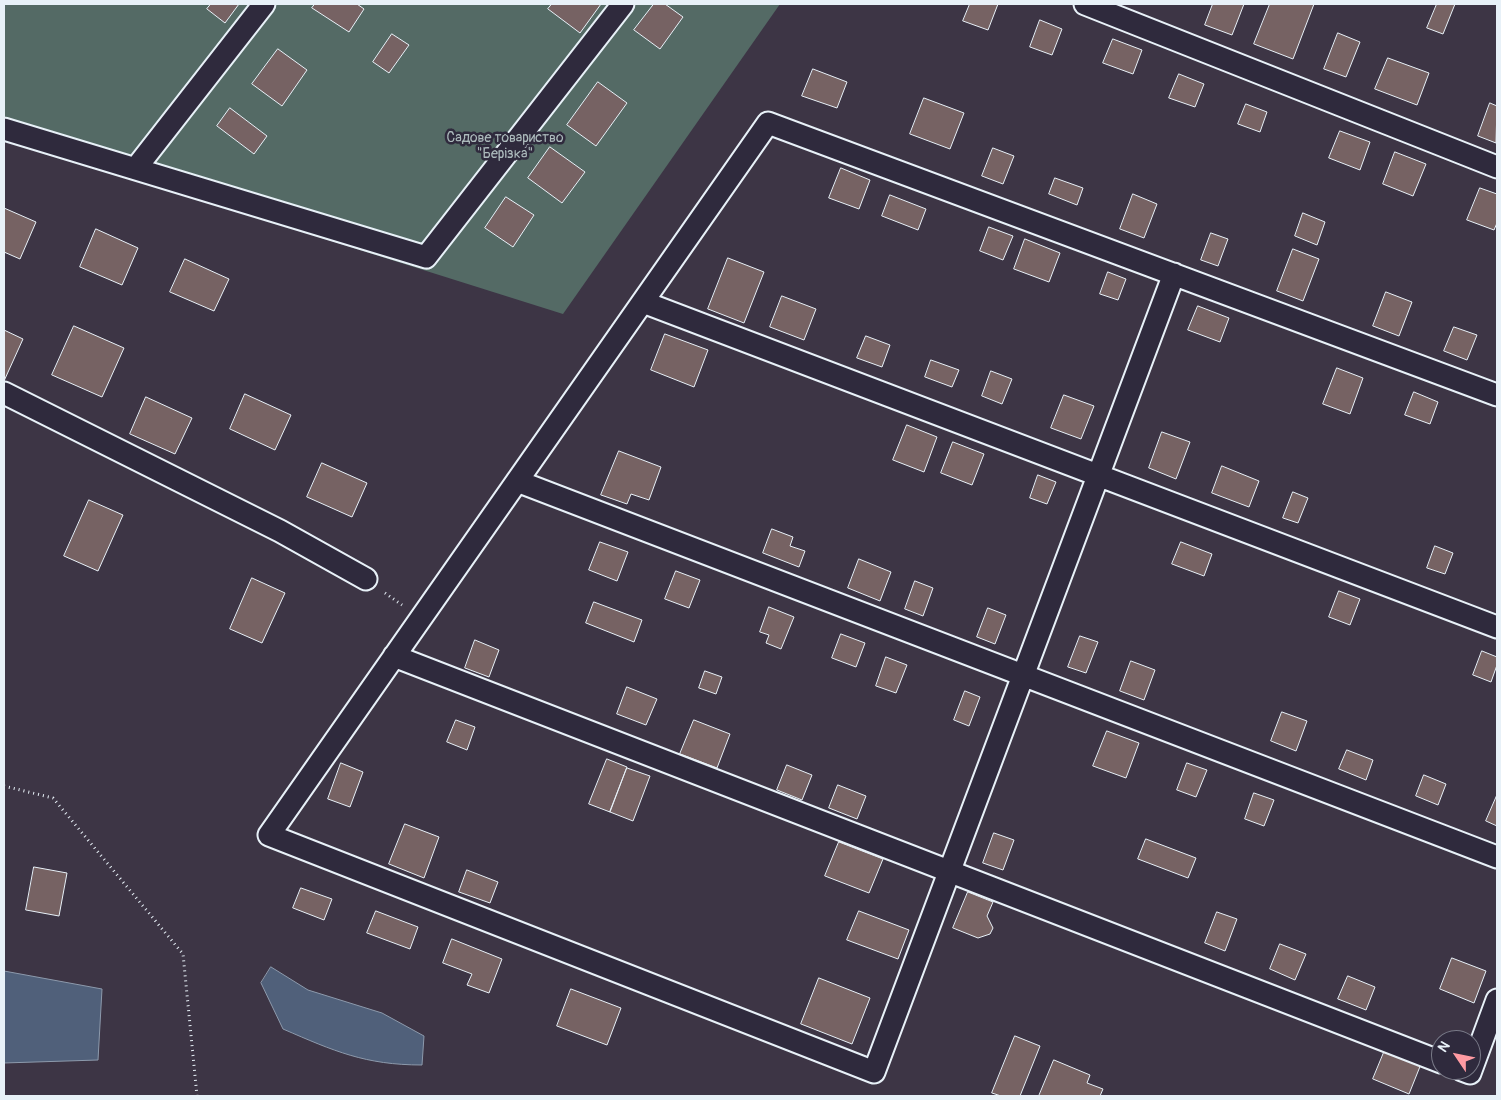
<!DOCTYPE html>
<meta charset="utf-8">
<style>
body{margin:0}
#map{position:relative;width:1501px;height:1100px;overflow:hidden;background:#3d3545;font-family:Pangolin,sans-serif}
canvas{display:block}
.frame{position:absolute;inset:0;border:5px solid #e8f1f8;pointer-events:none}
.north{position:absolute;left:1431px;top:1030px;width:50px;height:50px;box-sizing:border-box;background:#2f2a3d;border:1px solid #797a88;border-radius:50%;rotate:304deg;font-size:14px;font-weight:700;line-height:20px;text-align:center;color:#e8f1f8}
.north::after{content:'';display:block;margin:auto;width:18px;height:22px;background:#ff9aa2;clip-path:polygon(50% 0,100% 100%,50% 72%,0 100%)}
</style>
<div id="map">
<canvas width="1501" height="1100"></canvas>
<div class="frame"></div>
<div class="north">N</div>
</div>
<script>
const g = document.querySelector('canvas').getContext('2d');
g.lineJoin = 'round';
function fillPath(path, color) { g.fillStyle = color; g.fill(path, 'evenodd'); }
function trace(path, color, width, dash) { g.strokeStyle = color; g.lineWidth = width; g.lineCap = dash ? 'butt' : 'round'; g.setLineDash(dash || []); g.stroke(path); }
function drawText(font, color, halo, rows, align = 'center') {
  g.font = font + ' Pangolin,sans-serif'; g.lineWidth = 5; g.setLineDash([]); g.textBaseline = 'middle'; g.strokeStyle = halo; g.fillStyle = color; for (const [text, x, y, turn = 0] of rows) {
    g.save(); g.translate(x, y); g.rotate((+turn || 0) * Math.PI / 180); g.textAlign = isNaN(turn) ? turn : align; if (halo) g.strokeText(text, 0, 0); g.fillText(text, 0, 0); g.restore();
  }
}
const green = new Path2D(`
 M4,4h776l-217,310 -559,-176z`);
const water = new Path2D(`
 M271,967l37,23 74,23 42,23 -2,29c-57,0 -88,-14 -139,-36l-22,-46z
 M4,971l98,18 -4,71 -94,3z`);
const building = new Path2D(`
 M211,4h28l-14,19 -18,-14z
 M315,4h42l7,5 -15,23 -37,-24z
 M552,4h49l-21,29 -32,-24z
 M654,4h11l18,13 -23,32 -26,-19z
 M970,4h28l-10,26 -25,-9z
 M1213,4h31l-12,31 -27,-10z
 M1270,4h44l-21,55 -39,-15z
 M1437,4h18l-12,30 -16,-6z
 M1040,20l22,9 -10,26 -22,-8z
 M1338,33l22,9 -14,35 -22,-8z
 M392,34l17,11 -20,28 -16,-11z
 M1113,39l29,11 -9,24 -30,-11z
 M278,49l29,21 -25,36 -30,-22z
 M1388,58l41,15 -12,32 -42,-16z
 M813,69l34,13 -10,26 -35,-12z
 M1179,74l25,10 -9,23 -26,-9z
 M598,82l29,21 -31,43 -29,-21z
 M924,98l40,15 -14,36 -40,-15z
 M1490,103l7,3 -1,37 -18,-7z
 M1246,104l21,8 -7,20 -22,-8z
 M230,108l37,28 -13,18 -37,-28z
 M1340,131l30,11 -10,28 -31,-12z
 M550,147l35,25 -23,31 -34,-25z
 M993,148l21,8 -11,28 -21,-8z
 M1395,152l31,12 -13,32 -30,-12z
 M841,168l29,12 -11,29 -30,-11z
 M1055,178l28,10 -6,17 -28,-11z
 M1480,188l17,6v29l-3,7 -27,-10z
 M1133,194l24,10 -13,34 -24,-9z
 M890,195l36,14 -8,21 -36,-14z
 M506,197l28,18 -21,32 -28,-19z
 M4,208l32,14 -16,37 -16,-7z
 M1303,213l22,9 -8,23 -22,-9z
 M989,227l24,9 -10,24 -23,-9z
 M96,229l42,19 -16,37 -42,-18z
 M1211,233l17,6 -10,27 -17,-6z
 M1025,239l35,14 -11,29 -35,-13z
 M1293,249l26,10 -16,42 -26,-10z
 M728,258l36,14 -20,51 -36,-14z
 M185,259l44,20 -15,32 -44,-19z
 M1108,272l18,7 -8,21 -18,-6z
 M1386,292l26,10 -13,34 -26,-10z
 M782,296l34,13 -12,31 -34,-13z
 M1198,306l31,12 -9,24 -32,-12z
 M74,326l50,22 -22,49 -50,-22z
 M1454,327l23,8 -10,25 -23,-9z
 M4,330l19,9 -19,42z
 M665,334l43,16 -14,37 -43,-17z
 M866,336l24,9 -8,22 -25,-9z
 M931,360l28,10 -7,17 -27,-10z
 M1337,368l26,10 -13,36 -27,-10z
 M991,371l21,8 -10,25 -20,-8z
 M1414,392l24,10 -8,22 -25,-9z
 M245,394l46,21 -16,35 -45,-21z
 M1064,395l30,11 -13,33 -30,-11z
 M146,397l46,21 -17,36 -45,-20z
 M907,425l30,12 -13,35 -31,-12z
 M1162,432l28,10 -14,37 -27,-11z
 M953,442l31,12 -12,31 -31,-12z
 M619,451l42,16 -12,33 -18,-6 -4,10 -26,-9z
 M322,463l45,20 -15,34 -45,-20z
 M1222,466l37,15 -10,26 -37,-14z
 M1038,475l18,7 -9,22 -17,-6z
 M1293,492l15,6 -10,25 -15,-5z
 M89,500l34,15 -25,56 -34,-15z
 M772,529l21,8 -3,9 15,5 -6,16 -36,-14z
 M600,542l28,10 -11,29 -28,-11z
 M1181,542l31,12 -8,22 -32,-12z
 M1435,546l18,7 -8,21 -18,-6z
 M859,559l32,13 -11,29 -32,-13z
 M676,571l24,9 -11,28 -24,-9z
 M252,578l33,15 -23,50 -32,-14z
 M915,581l18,7 -10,28 -18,-7z
 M1339,591l21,8 -10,26 -21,-8z
 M594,602l48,18 -8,22 -48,-19z
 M769,607l25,10 -13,32 -15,-6 3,-8 -9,-3z
 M988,608l18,7 -11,29 -18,-7z
 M841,634l24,9 -9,24 -24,-9z
 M1080,636l18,6 -12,31 -18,-6z
 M475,640l24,10 -10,27 -24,-9z
 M1482,651l15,6v8l-6,17 -18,-7z
 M886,657l21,8 -11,28 -20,-7z
 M1131,661l24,9 -11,30 -24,-9z
 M705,671l17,6 -6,17 -17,-6z
 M627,687l30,12 -11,26 -29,-11z
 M965,691l15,6 -11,29 -15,-6z
 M1282,712l25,9 -11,30 -25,-10z
 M456,720l19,7 -8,23 -20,-8z
 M694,720l36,14 -13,34 -37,-14z
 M1107,731l32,12 -13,35 -33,-12z
 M1347,750l26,10 -7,20 -27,-11z
 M607,759l20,8 -17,45 -21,-8z
 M341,763l22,9 -13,35 -22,-8z
 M1187,763l20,7 -11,27 -19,-7z
 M787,765l25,10 -10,25 -25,-10z
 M627,768l23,8 -17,45 -23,-9z
 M1424,775l22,9 -8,21 -22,-9z
 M838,785l28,11 -9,23 -28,-11z
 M1254,793l20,7 -10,26 -19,-7z
 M1497,795v31l-11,-5z
 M405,824l34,13 -15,41 -35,-14z
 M994,833l20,7 -11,30 -20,-7z
 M1146,839l50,19 -8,20 -50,-19z
 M839,842l44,17 -14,34 -44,-17z
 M34,867l33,6 -8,43 -33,-6z
 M467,870l31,12 -8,21 -31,-11z
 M301,888l31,11 -8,21 -31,-12z
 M968,892l25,10 -6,14 6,12 -3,6 -12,4 -25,-10z
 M376,911l42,16 -8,22 -43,-16z
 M859,911l50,19 -11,29 -51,-19z
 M1217,912l20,7 -12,32 -20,-8z
 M452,939l50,20 -13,34 -22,-8 5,-11 -29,-11z
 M1280,944l26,10 -11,26 -25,-11z
 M1452,958l34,13 -12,32 -34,-14z
 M1348,976l27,11 -9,23 -28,-11z
 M819,978l51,20 -18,46 -51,-20z
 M571,989l50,19 -14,37 -50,-19z
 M1015,1036l25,10 -20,50h-19l-9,-3z
 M1385,1050l36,14 -12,30 -36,-15z
 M1054,1060l36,15 -3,8 16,6 -3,7h-61z`);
const path = new Path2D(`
 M385,593l17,12
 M4,786l49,12 130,156 14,142`);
const street = new Path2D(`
 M1085,4l412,163
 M4,129l422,128 197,-253
 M136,168l128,-164
 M1174,274l-300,798 -605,-237 499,-712 729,272
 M643,302l854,325
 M4,393l276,138 86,48
 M517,481l980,376
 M394,656l1047,406
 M1462,1070l8,3 27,-73`);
const parkNames = [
 ["Садове товариство",505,138],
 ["\"Берізка\"",505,154]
];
fillPath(green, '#546a65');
fillPath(water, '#50607a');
trace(water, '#8d9aac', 1);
fillPath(building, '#766263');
trace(building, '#e8f1f8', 1);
trace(street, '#e8f1f8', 25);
trace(path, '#e8f1f8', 3, [1, 4]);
trace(street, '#2f2a3d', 21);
drawText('14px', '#adbbbd', '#2f2a3d', parkNames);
</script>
